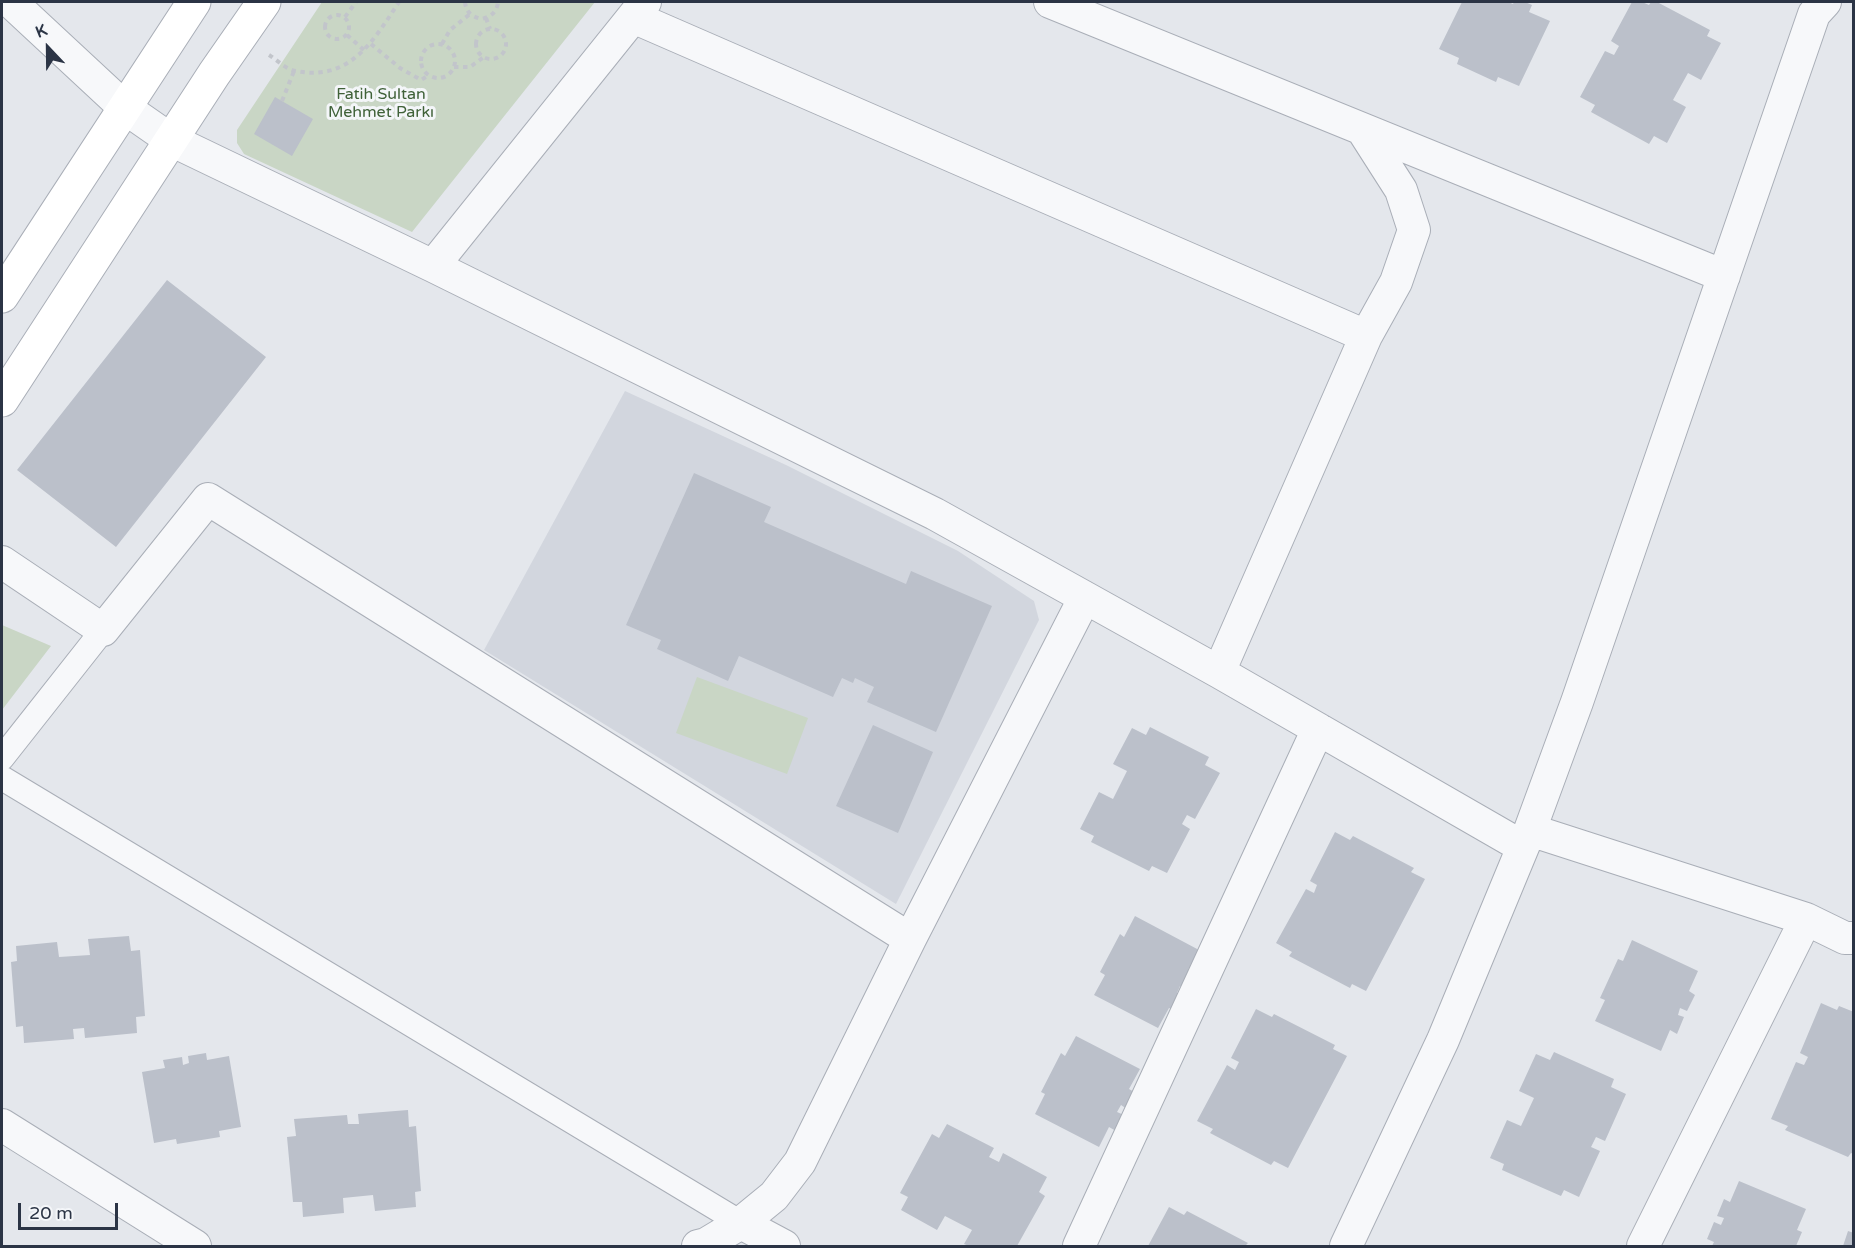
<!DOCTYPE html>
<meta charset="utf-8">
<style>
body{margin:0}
#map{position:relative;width:1855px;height:1248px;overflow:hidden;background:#e4e7ec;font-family:"Varela Round",sans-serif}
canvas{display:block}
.frame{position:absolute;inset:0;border:3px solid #2b3445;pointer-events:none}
.north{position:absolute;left:18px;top:18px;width:60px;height:60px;-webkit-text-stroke:4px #f4f6f9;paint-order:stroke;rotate:338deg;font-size:16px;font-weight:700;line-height:24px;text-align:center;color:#2b3445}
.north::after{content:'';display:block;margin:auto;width:21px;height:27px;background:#2b3445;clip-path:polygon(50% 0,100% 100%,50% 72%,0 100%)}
.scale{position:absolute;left:18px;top:1203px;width:100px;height:27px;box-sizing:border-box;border:3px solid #2b3445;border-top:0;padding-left:8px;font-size:18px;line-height:21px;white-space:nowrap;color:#2b3445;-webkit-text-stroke:4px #f4f6f9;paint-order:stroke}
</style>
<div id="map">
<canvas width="1855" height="1248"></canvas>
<div class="frame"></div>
<div class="north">K</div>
<div class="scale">20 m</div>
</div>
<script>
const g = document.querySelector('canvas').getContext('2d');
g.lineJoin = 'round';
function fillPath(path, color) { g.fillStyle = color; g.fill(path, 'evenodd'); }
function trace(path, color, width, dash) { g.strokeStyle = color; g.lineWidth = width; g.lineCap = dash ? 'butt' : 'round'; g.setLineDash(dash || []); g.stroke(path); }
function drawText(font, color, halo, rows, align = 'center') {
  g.font = font + ' "Varela Round",sans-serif'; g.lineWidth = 6; g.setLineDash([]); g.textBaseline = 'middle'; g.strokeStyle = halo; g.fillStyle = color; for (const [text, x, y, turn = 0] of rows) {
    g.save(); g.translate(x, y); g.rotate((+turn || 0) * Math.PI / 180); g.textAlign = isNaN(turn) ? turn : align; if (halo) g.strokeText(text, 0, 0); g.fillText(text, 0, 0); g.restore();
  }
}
const built = new Path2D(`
 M625,391l161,74 172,86 76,50 5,19 -143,284 -412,-254z`);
const green = new Path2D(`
 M322,2h273l-183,230 -168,-78 -7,-11v-13z
 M2,625l49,21 -49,64z
 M697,677l111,41 -21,56 -111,-41z`);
const building = new Path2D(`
 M1462,2h46l5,2 1,-2h11l7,3 -3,7 21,9 -31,65 -21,-9 -2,5 -39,-18 2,-6 -20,-9z
 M1632,2h10l7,3 2,-3h6l53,28 -3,6 14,7 -20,37 -13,-7 -15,27 13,7 -19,36 -13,-7 -5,8 -58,-32 4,-7 -15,-8 25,-46 9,4 5,-9 -8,-5z
 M275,97l38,22 -21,37 -38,-22z
 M167,280l99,77 -150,190 -99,-77z
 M694,473l77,34 -7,15 142,62 5,-13 81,35 -56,126 -69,-30 7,-15 -19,-9 -2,5 -11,-5 -9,19 -94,-41 -11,25 -71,-32 4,-9 -35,-15z
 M873,725l60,27 -35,81 -62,-27z
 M1150,727l59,30 -4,8 15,8 -25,46 -8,-4 -5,9 8,5 -23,44 -15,-7 -3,5 -58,-29 3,-6 -14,-7 19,-37 14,7 14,-28 -14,-7 19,-36 14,7z
 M1335,832l15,8 3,-4 61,32 -3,4 14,7 -59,112 -14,-7 -2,4 -61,-32 3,-4 -16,-9 30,-54 8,4 3,-8 -7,-4z
 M1135,916l64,34 -11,20 7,3 -8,17 -7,-4 -3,7 6,3 -8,15 -6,-3 -11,20 -64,-33 11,-20 -5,-3 20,-38 4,3z
 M129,936l2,15 9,-1 5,66 -9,1 1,16 -52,5 -1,-10 -11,1 1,10 -50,4 -1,-17 -7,1 -5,-65 6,-1 -1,-15 41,-4 2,15 31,-2 -2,-16z
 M1632,940l66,31 -9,20 6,4 -8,16 -7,-3 -2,7 6,2 -7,17 -7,-4 -9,21 -66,-30 10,-21 -5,-2 18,-39 5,2z
 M1821,1003l16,7 2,-4 15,6v142l-3,-1 -3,4 -63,-27 3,-4 -17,-7 25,-57 8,3 4,-8 -8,-4z
 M1256,1009l16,8 2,-3 61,31 -2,4 14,7 -59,112 -14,-7 -3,4 -61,-32 3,-4 -16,-8 30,-56 8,5 4,-8 -8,-4z
 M1076,1036l64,33 -11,20 7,4 -9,16 -6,-4 -4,7 7,3 -8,16 -7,-4 -10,20 -64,-33 10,-20 -4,-2 20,-39 4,3z
 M1554,1052l60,27 -3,8 15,7 -21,47 -9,-4 -5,10 9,4 -21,46 -15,-7 -3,6 -59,-26 2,-6 -14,-6 17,-38 14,6 13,-28 -15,-7 17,-37 14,6z
 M206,1053l1,7 22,-4 12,71 -22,4 1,6 -43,7 -1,-5 -22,4 -12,-71 23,-4 -2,-8 19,-3 1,8 6,-2 -1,-7z
 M408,1110l1,17 7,-1 5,65 -6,1 1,15 -41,4 -2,-16 -30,3 1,15 -41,4 -1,-15h-9l-6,-65 9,-1 -2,-17 53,-4 1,9h11l-1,-10z
 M947,1124l47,24 -5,9 10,5 4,-9 44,24 -8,15 6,4 -28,50h-48l-5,-2 8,-14 -27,-14 -8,14 -36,-20 7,-13 -8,-4 32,-59 7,4z
 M1739,1181l67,28 -9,21 5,2 -6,14h-84l2,-4 -7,-3 7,-17 7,3 3,-7 -7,-2 7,-17 6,3z
 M1169,1207l15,8 3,-4 61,32 -3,3h-97z
 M1848,1231l6,2v13h-11z`);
const path = new Path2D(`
 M465,2c1,10 6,14 16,17 10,-2 16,-7 17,-17
 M325 27a12 12 0 1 1 24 0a12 12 0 1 1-24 0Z
 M345,17l11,-15
 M486,18l4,11
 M476 44a15 15 0 1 1 30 0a15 15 0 1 1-30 0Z
 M347,35l18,16
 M421 61a17 17 0 1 1 34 0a17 17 0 1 1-34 0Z
 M371,44l29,24 21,12 5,-3v-4
 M442,44l8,-14 20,-16
 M269,55c8,5 18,15 27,16 54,11 78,-31 103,-69
 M454,67h16l14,-10
 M282,101l12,-30`);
const pedestrian = new Path2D(`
 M2,758l101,-128
 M2,778l739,445`);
const minor = new Path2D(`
 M11,2l114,106 46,32 262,126 502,248 284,158 304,175
 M1050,2l674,274
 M633,17l733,319
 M433,266l212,-264
 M2,562l101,68 105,-131 702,440
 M1219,672l147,-336 30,-54 18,-52 -13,-40 -39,-61
 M1530,830l276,89 39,19h9
 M2,1125l193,121
 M741,1223l43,23
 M698,1246l8,-2 35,-21 33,-27 26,-34 110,-223 174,-340
 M1079,1246l239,-517
 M1346,1246l97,-206 87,-210 47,-128 237,-688 11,-12
 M1643,1246l163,-327`);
const secondary = new Path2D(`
 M2,296l192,-294
 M2,400l212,-326 50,-72`);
const parkNames = [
 ["Fatih Sultan",381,95],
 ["Mehmet Parkı",381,113]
];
fillPath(built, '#d2d6de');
fillPath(green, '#c9d6c5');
fillPath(building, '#bbc0ca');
trace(pedestrian, '#a9aeb7', 26);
trace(minor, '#a9aeb7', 34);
trace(secondary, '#a9aeb7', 35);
trace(path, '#c2c5cb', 4, [4.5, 4.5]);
trace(pedestrian, '#f7f8fa', 24);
trace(minor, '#f7f8fa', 32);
trace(secondary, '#fff', 33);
drawText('16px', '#3f6138', '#f4f6f9', parkNames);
</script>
